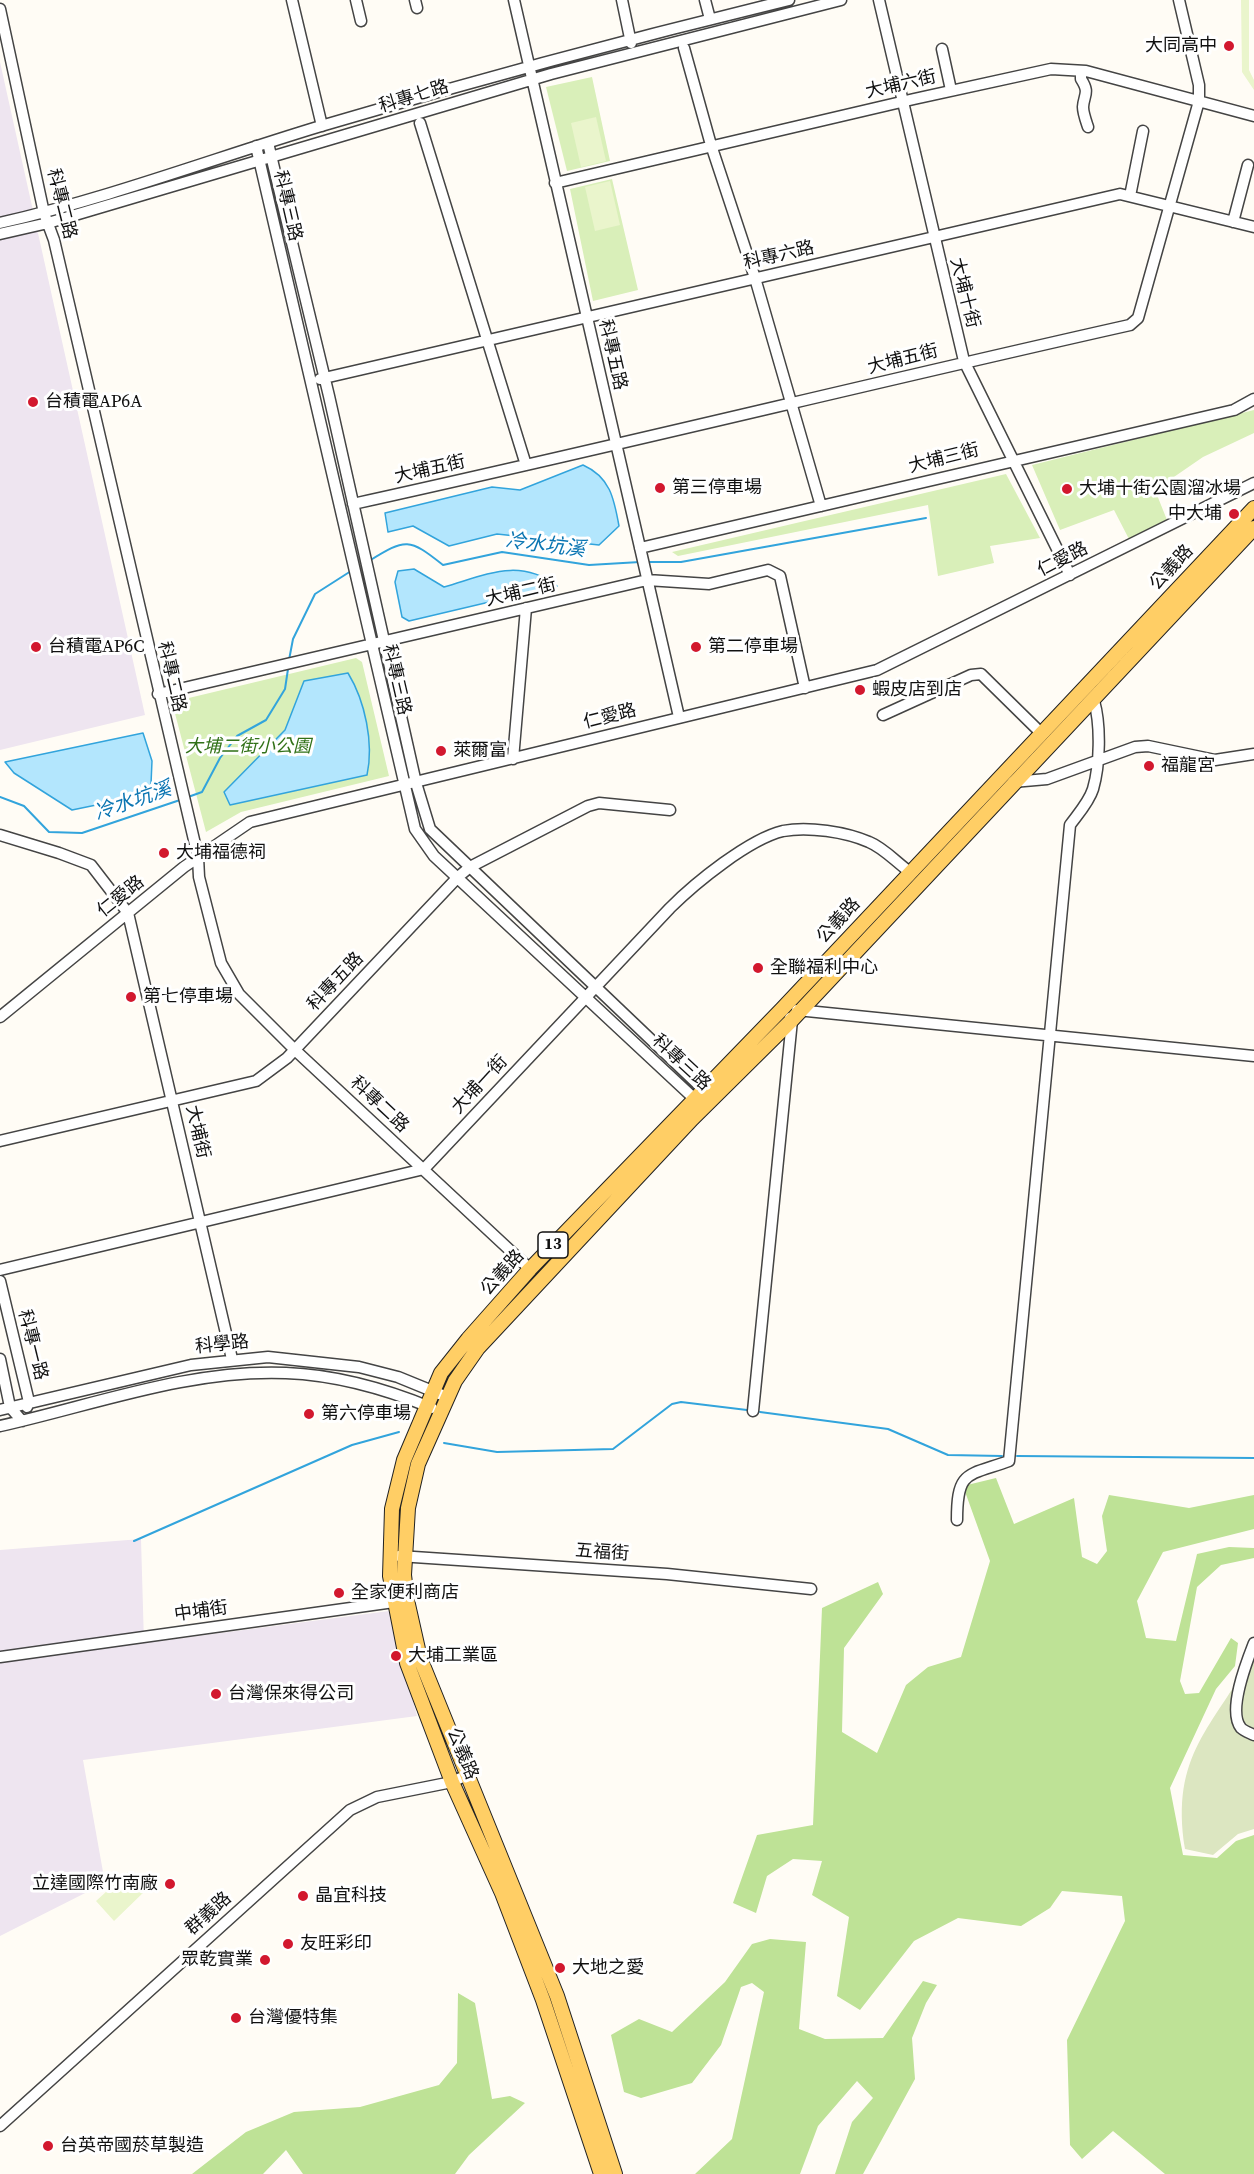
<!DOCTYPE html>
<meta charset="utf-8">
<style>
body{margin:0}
canvas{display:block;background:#fffcf5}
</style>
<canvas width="1254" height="2174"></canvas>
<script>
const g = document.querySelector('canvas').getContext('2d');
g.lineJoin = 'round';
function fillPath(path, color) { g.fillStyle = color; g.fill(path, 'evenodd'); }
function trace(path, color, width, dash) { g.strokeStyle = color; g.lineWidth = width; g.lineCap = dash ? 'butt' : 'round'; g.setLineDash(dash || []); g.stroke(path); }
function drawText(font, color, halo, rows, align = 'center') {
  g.font = font + ' "Source Serif 4","Noto Sans TC",serif'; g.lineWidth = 6; g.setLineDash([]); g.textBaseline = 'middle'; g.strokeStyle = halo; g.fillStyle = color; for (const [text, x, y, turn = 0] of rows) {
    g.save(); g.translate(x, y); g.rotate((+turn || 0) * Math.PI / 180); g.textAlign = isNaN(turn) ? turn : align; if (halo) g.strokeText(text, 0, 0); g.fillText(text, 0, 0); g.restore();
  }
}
const industrial = new Path2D(`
 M0,62l145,653 -145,35z
 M141,1539l3,104 245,-32 28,105 -334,44 22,123 -105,53v-386z`);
const green = new Path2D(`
 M592,77l18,84 -43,10 -21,-84z
 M612,179l26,111 -45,11 -23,-112z
 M1254,410v23l-51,24 -48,33 12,30 -37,21 -16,-31 -54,20 -28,-65z
 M1006,474l34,64 -50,8 4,17 -56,13 -10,-71 -250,51 -6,-4z
 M356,658l6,4 27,114 -148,36 -35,20 -34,-130z`);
const forest = new Path2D(`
 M996,1478l18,46 60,-26 8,59 15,7 10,-13 -5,-35 7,-21 80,13 65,-13v34l-91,23 -26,49 9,37 30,3 21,-87 32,-7 25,1v10l-33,7 -24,22 -17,94 5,13 14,-1 32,-55 7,5 -3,23 -19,23 -46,99 13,67 34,3 19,-17 18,-6v339h-89l-52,-43 -31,28 -12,-14 -3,-105 58,-119 -3,-25 -60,-5 -12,17 -29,18 -63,-8 -44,23 -54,69 -23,-14 12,-79 -37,-22 10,-34 -29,-2 -26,17 -11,37 -23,-10 24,-68 56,-10 9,-217 56,-26 5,12 -39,54 -2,84 35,21 29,-68 22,-18 33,-10 29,-96 -27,-75z
 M770,1939l36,3 -7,87 26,10 58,-1 40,-57 14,4 -11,18 -14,35 3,41 -52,95h-28l17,-52 21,-24 -16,-17 -39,45 -18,48h-105l37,-35 32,-147 -12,-9 -11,4 -20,58 -29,38 -51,15 -17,-6 -13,-57 28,-16 33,13 53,-50 27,-38z
 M458,1993l17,10 17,96 18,-3 15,7 -56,52 -14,19h-152l-17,-24 -23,24h-71l54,-42 48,-20 66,-5 79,-22 18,-22z`);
const cemetery = new Path2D(`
 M1254,1653v176l-16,5 -25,21 -28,-6c-15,-95 28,-121 69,-196z`);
const pitch = new Path2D(`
 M1241,0h8v70l5,10v10l-12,-18z
 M596,117l10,44 -25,6 -10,-44z
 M610,181l10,44 -25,6 -10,-44z
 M128,1872l17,19 -31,30 -18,-20z`);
const water = new Path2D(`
 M583,465c27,12 31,33 36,61l-20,19 -102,-11 -48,12 -36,-20 -25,6 -3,-19 107,-26 28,3z
 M414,569l30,18c42,-12 75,-30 113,-1l-148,35 -7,-4 -7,-35 3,-11z
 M348,673c17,28 26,70 19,102l-137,30 -6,-13 61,-62 19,-49z
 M143,733l9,28 -1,23 -16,13 -63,13 -58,-37 -9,-11z`);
const stream = new Path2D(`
 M369,561c37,-23 40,-23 74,4l59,-13 87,13 51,-3
 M648,562h33l245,-44
 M289,660l4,-21 22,-45 36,-23
 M0,797l24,9 25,26 33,1 98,-33
 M188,797l14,-5 18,-34 17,-22 29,-16 19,-31 3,-20
 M760,1412l128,17 60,26 54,1
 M444,1443l53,9 116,-3 59,-45 9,-2 66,8
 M1017,1456l237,2
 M134,1541l218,-96 47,-13`);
const minor = new Path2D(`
 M292,0l30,126
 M356,0l5,21
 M415,0l2,8
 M514,0l165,717
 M622,0l9,43
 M705,0l5,19
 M879,0l85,361 106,214
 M0,9l44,204 10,27 144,617 1,20 22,86 18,31 56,56 235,219
 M684,48l27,97 44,133 66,228
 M942,49l9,41
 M1081,71v8c9,14 3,15 2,28 0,6 3,14 5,20
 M420,123l106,342
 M268,143l61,253 87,387 14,46 278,265
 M256,146l159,683 19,27 266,248
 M555,183l359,-84 137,-30 35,2 168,45
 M1130,196l13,-65
 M1233,222l15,-57
 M0,223c109,-25 215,-65 321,-97 155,-46 311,-88 468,-126
 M0,234l48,-11 503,-149 290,-74
 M320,379l800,-185 134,33
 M353,504c260,-57 518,-121 777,-179l8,-7 61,-217v-16l-20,-85
 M640,548l594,-138 20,-11
 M158,694l489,-114 62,4 59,-14 12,6 25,112
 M883,715l88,-40 10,-1 60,59
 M513,759l13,-151
 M1013,782l34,-3 88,-32 13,-1 67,14 39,-6
 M0,835l59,18 32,12 37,48 104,446
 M797,1010l457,46
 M0,1017l184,-150 66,-45 627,-152 377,-187
 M0,1141l256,-60 31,-23 171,-181 12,-10 118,-61 11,-3 71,7
 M0,1270l424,-101 246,-261c25,-25 79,-69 113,-77 25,-5 63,1 86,11 15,6 28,21 41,30
 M0,1281l29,121 -2,5
 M0,1359l10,48 12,14
 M0,1410l191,-45 77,-8 91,10 39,10 49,20
 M753,1411l39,-391 -2,-2
 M0,1426c94,-21 189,-57 286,-53 51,2 100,16 146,35
 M957,1520c0,-50 10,-44 52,-59l61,-636c8,-11 19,-23 23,-36 7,-24 8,-64 1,-88
 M399,1556l268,18 144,15
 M1254,1643c-7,18 -27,68 -13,85 3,3 9,5 13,7
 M0,1657l401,-56
 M0,2126l350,-316 27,-13 75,-15 15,-7`);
const major = new Path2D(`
 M601,2174l-58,-174 -41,-107 -50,-111 -45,-119 -17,-87 2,-67 12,-49 37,-87 27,-34 62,-70 252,-260 472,-501
 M615,2174l-58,-178 -137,-338 -13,-58 -3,-25 4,-67 10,-44 37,-83 23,-33 214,-229 100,-99 462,-492`);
const markers = [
 [1229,46,6,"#d2182e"],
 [33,402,6,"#d2182e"],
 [660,488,6,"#d2182e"],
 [1067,489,6,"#d2182e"],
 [1234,514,6,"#d2182e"],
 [36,647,6,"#d2182e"],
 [696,647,6,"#d2182e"],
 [860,690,6,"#d2182e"],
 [441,751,6,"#d2182e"],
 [1149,766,6,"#d2182e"],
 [164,853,6,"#d2182e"],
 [758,968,6,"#d2182e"],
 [131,997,6,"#d2182e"],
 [309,1414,6,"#d2182e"],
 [339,1593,6,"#d2182e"],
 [396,1656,6,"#d2182e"],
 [216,1694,6,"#d2182e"],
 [170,1884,6,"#d2182e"],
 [303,1896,6,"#d2182e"],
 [288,1944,6,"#d2182e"],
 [265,1960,6,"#d2182e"],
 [560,1968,6,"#d2182e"],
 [236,2018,6,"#d2182e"],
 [48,2146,6,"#d2182e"]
];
const shields = [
 [553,1245,30]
];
const shieldNames = [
 ["13",553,1245]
];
const poiNames = [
 ["大同高中",1217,46,"right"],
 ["台積電AP6A",45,402],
 ["第三停車場",672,488],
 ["大埔十街公園溜冰場",1079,489],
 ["中大埔",1222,514,"right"],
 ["台積電AP6C",48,647],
 ["第二停車場",708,647],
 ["蝦皮店到店",872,690],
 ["萊爾富",453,751],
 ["福龍宮",1161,766],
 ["大埔福德祠",176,853],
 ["全聯福利中心",770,968],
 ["第七停車場",143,997],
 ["第六停車場",321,1414],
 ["全家便利商店",351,1593],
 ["大埔工業區",408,1656],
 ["台灣保來得公司",228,1694],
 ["立達國際竹南廠",158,1884,"right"],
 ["晶宜科技",315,1896],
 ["友旺彩印",300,1944],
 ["眾乾實業",253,1960,"right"],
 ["大地之愛",572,1968],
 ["台灣優特集",248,2018],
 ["台英帝國菸草製造",60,2146]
];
const streetNames = [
 ["大埔六街",901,85,-13],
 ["科專七路",414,97,-17],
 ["科專二路",61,204,76],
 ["科專三路",287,206,77],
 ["科專六路",779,256,-13],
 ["大埔十街",964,293,76],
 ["科專五路",612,355,77],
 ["大埔五街",903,360,-14],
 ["大埔三街",944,459,-14],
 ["大埔五街",430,470,-13],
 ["仁愛路",1063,560,-27],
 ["公義路",1172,568,-47],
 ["大埔二街",521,593,-13],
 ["科專二路",171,677,77],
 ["科專三路",396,680,77],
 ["仁愛路",610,717,-14],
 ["仁愛路",121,897,-39],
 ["公義路",839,921,-47],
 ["科專五路",336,982,-47],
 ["科專三路",681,1063,43],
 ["大埔一街",480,1085,-47],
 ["科專二路",379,1105,43],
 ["大埔街",197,1132,77],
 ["公義路",503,1273,-48],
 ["科專一路",32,1345,76],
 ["科學路",222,1345,-6],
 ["五福街",602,1553,4],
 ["中埔街",201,1612,-8],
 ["公義路",462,1754,68],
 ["群義路",209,1914,-42]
];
const parkNames = [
 ["大埔二街小公園",248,747]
];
const waterNames = [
 ["冷水坑溪",545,546,7],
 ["冷水坑溪",133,802,-19]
];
fillPath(industrial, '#eee5f0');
fillPath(green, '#d9efb9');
fillPath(forest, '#bee296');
fillPath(cemetery, '#dce6c1');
fillPath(pitch, '#eaf5cc');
fillPath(water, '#b3e6fd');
trace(water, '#32a4dc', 1.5);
trace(stream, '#32a4dc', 2);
trace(minor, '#444', 13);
trace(major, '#222', 16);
trace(minor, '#fff', 10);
trace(major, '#ffce65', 14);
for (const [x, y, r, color] of markers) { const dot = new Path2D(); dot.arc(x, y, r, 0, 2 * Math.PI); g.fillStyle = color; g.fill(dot); trace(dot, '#fff', 2); }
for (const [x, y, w] of shields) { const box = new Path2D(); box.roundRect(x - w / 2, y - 13, w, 26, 4.5); g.fillStyle = '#fff'; g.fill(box); trace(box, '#111', 1.5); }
drawText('bold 16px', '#111', null, shieldNames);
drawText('18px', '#111', '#fff', poiNames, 'left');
drawText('18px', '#111', '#fff', streetNames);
drawText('italic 18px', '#317118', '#fff', parkNames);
drawText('italic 20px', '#0a75b2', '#fff', waterNames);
</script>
